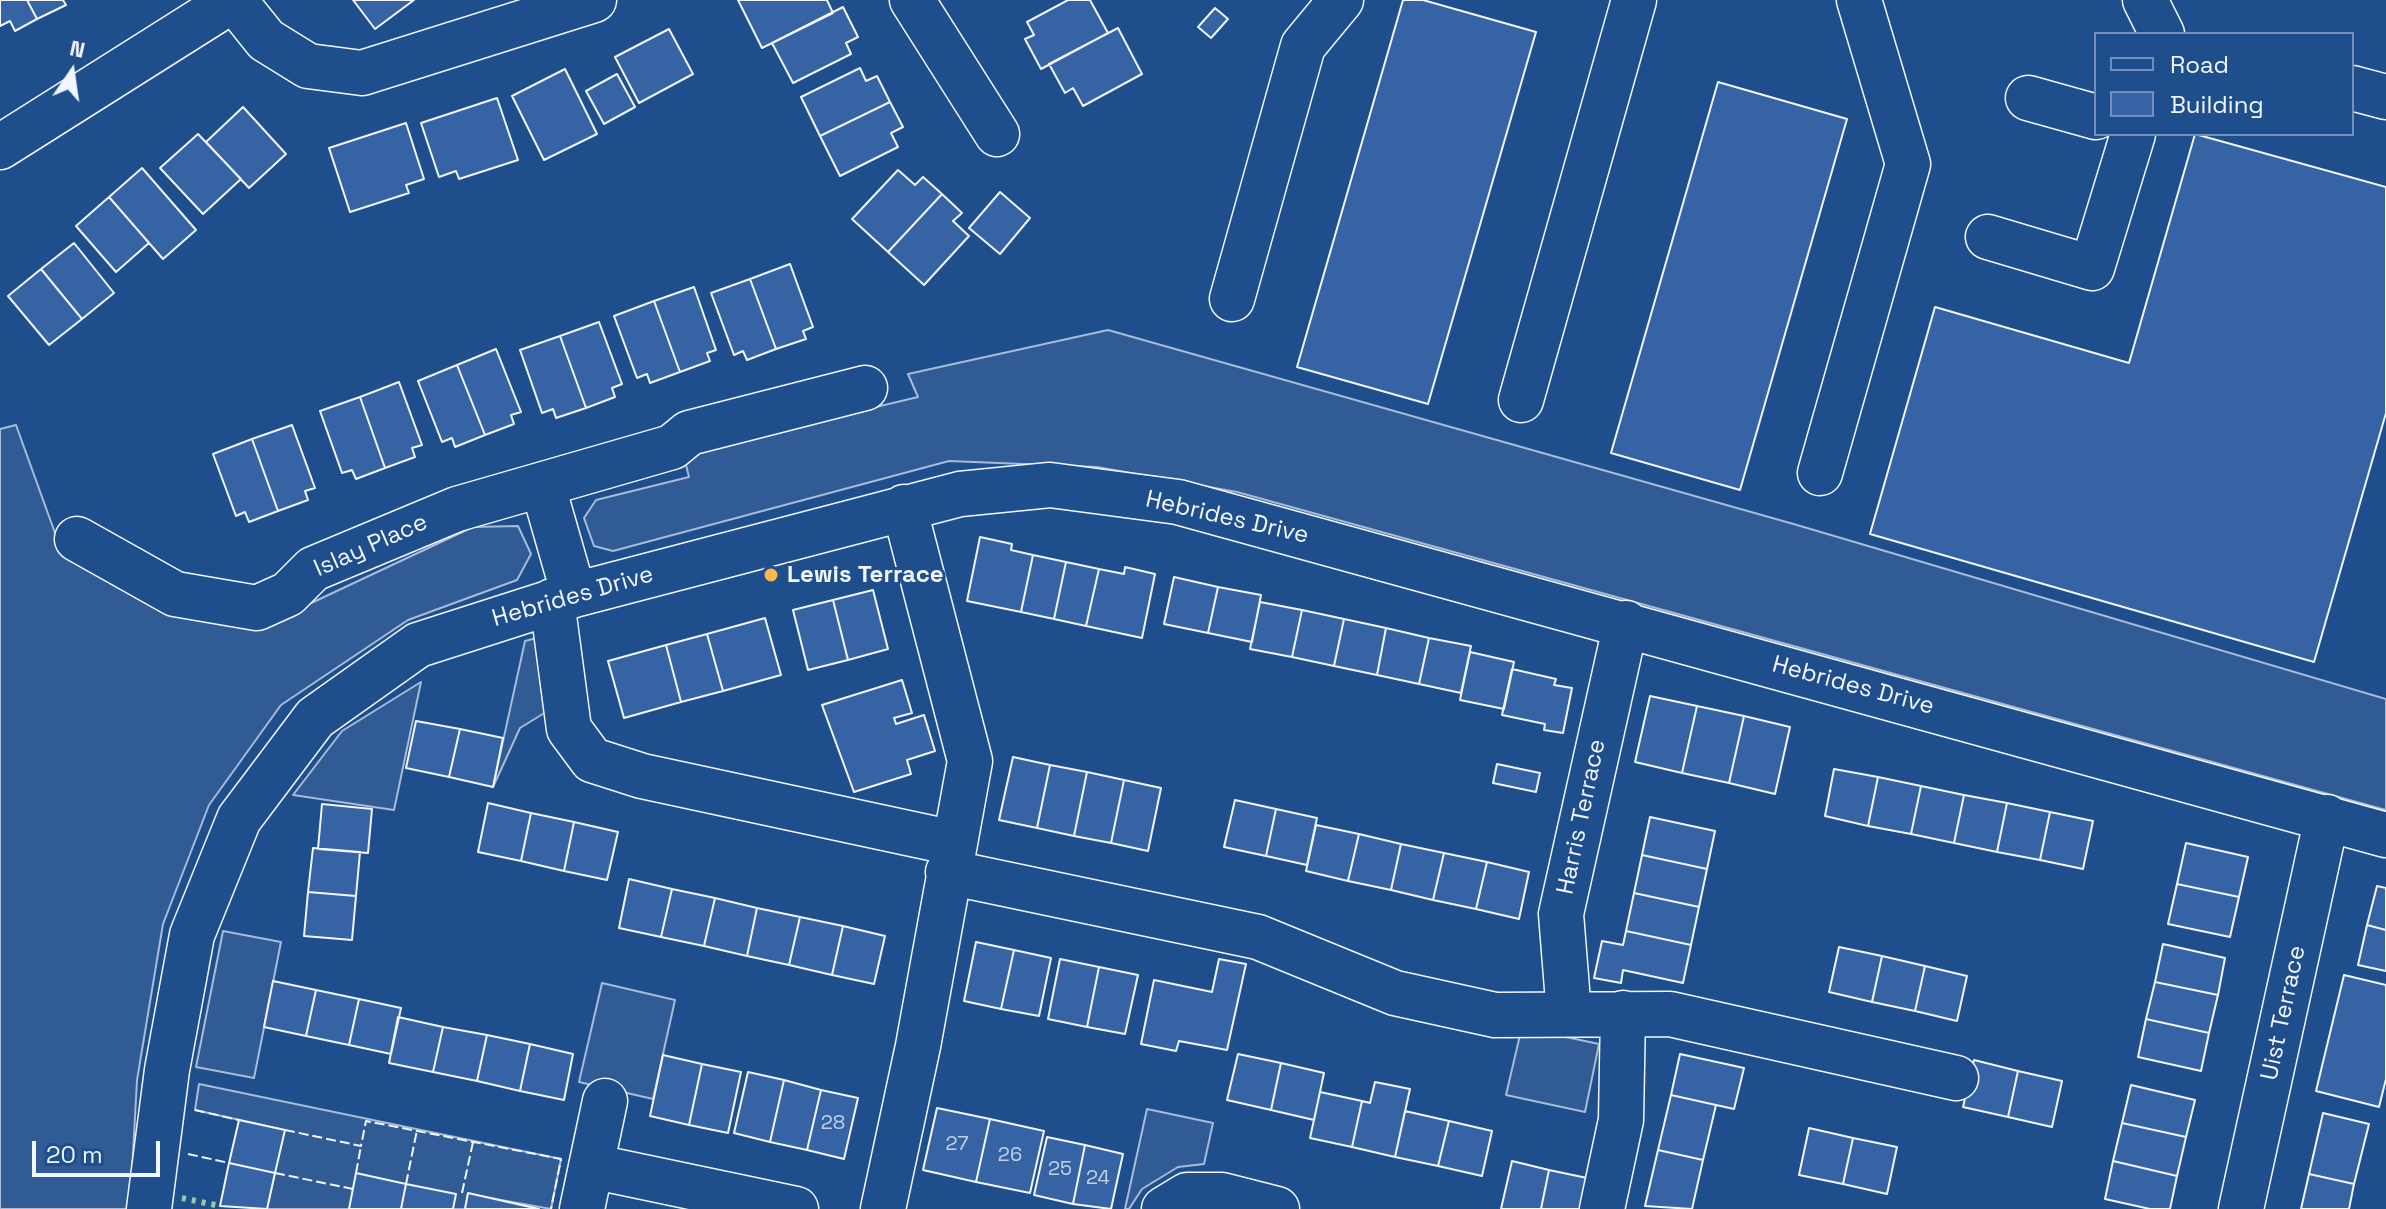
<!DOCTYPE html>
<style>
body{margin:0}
#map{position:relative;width:2386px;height:1209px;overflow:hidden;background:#1f4e8c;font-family:"Space Grotesk",sans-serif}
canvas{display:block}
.legend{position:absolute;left:2094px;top:32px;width:260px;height:104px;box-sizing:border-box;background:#1f4e8c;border:2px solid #7391ba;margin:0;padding:10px 14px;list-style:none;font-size:24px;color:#f2f6ff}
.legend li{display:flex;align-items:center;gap:16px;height:40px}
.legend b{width:40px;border:2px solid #7391ba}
.north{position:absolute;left:32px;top:32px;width:80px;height:80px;-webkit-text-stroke:6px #1f4e8c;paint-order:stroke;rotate:13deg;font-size:22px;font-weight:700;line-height:32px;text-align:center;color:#f2f6ff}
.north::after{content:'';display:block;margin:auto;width:28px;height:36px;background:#f2f6ff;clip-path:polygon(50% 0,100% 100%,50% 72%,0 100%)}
.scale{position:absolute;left:32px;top:1141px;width:128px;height:36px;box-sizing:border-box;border:4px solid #f2f6ff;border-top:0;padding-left:10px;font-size:24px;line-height:28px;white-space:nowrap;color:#f2f6ff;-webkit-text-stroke:6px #1f4e8c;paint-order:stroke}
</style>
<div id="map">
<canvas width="2386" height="1209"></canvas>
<ul class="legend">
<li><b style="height:10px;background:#1f4e8c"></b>Road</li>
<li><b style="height:22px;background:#3563a3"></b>Building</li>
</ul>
<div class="north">N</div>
<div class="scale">20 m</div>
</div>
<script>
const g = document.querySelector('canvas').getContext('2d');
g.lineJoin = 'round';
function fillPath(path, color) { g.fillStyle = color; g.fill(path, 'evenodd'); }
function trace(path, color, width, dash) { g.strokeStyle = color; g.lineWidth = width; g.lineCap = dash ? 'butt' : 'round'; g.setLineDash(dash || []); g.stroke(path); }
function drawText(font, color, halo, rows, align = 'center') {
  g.font = font + ' "Space Grotesk",sans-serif'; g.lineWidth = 6; g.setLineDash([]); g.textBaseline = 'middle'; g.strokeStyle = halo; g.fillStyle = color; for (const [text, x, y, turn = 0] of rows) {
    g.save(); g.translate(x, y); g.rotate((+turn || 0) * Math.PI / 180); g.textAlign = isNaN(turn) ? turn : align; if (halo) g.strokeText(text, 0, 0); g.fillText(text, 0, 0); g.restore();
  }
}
const built = new Path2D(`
 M1108,330l689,195 589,174v111l-1149,-318 -140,-25 -148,-6 -336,90 -19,-5 -10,-28 12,-18 93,-23 -6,-24 235,-56 -10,-23z
 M16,425l43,119 214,77 200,-94 45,-1 13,28 -14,26 -109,40 -127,85 -72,100 -46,119 -26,156 -7,129h-130v-780z
 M540,637l6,75 -26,16 -27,59 32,-146z
 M421,682l-27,128 -101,-15 49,-64z
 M223,931l58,11 -27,136 -58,-11z
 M602,983l73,17 -22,99 -74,-17z
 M1520,1035l46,2 33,7 -14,68 -79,-17z
 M199,1084l362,75 -10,50 -83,-15 -3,15h-198l17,-79 -89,-20z
 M1147,1109l66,14 -9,41 -26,3 -36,22 -13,20h-4z`);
const building = new Path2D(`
 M0,0h27l10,19 -22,12 -5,-10 -10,5z
 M27,0h36l3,5 -29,14z
 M353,0h61l-39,29z
 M738,0h89l6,13 -71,35z
 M1068,0h22l18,33 -67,36 -16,-30 9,-4 -7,-13z
 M1403,0h20l113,32 -108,372 -131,-37z
 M843,7l15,30 -12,6 5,11 -58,29 -21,-40z
 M1215,8l13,11 -17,19 -13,-11z
 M1118,28l24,46 -59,32 -10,-18 -8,5 -16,-29z
 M669,29l24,45 -54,29 -24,-46z
 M860,68l6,13 11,-5 13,26 -70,34 -19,-39z
 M565,69l32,65 -53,26 -32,-64z
 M617,74l18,33 -31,17 -18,-33z
 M1718,82l129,37 -107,371 -129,-37z
 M497,98l21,62 -59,19 -3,-8 -17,6 -18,-54z
 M890,102l13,25 -12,6 7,14 -58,29 -20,-40z
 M243,107l43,47 -37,34 -43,-46z
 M406,123l18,56 -18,6 3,8 -59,19 -21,-64z
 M198,134l43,45 -38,35 -43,-46z
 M2195,134l191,53v226l-72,249 -444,-128 65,-227 194,56z
 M142,168l54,62 -33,29 -54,-62z
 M898,170l17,15 8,-8 19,17 -54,58 -36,-33z
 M1000,192l30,26 -30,36 -31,-26z
 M942,194l20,19 -9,8 16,15 -45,49 -36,-33z
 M109,197l40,46 -33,29 -40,-46z
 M74,243l40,50 -32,26 -41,-50z
 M790,264l23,63 -10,4 3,8 -30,10 -26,-70z
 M41,269l41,50 -33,26 -41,-49z
 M750,279l26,70 -29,11 -4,-9 -9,4 -23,-62z
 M694,287l22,63 -9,3 3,8 -30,11 -26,-71z
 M654,301l26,71 -30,11 -3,-9 -10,4 -23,-62z
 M599,322l23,62 -10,4 3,9 -29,11 -26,-72z
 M560,336l26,72 -30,10 -3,-9 -11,4 -22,-63z
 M496,349l25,63 -10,3 3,9 -29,11 -28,-70z
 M457,365l28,70 -30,12 -3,-9 -10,4 -24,-61z
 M399,382l23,63 -10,3 3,9 -30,11 -25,-71z
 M360,397l25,71 -29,11 -4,-9 -10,3 -22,-62z
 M292,425l23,63 -10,3 3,9 -30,11 -26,-72z
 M252,439l26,72 -29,11 -4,-10 -9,4 -23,-62z
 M980,537l32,7 -1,6 22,5 -12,57 -54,-11z
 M1033,555l33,7 -12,57 -33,-7z
 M1066,562l33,7 -13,57 -32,-7z
 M1125,567l30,7 -13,64 -56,-12 13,-57 25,5z
 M1174,577l44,10 -10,46 -44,-9z
 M1218,587l43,8 -9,47 -44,-9z
 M873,590l15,59 -40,11 -15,-60z
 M833,600l15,60 -40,10 -15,-60z
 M1260,602l42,8 -10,47 -42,-8z
 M1302,610l42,9 -10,47 -42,-9z
 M765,618l16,57 -58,16 -16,-57z
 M1344,619l42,9 -9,47 -43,-9z
 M1386,628l43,10 -10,46 -42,-9z
 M707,634l16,57 -42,11 -15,-57z
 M1429,638l42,8 -10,47 -42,-9z
 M666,645l15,57 -57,16 -16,-57z
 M1470,652l44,10 -10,47 -44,-9z
 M1512,669l44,10 -2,6 18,3 -9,45 -19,-3 1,-6 -43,-9z
 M902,680l10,33 -18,5 2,6 28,-9 11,36 -28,9 4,14 -57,18 -32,-87z
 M1650,696l47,10 -15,67 -47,-11z
 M1697,706l47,10 -15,67 -47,-10z
 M1744,716l46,11 -15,67 -46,-11z
 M416,721l44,8 -11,48 -43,-9z
 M460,729l43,9 -10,49 -44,-10z
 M1013,757l37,8 -13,63 -38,-8z
 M1497,764l43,9 -4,19 -43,-9z
 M1050,765l37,7 -13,64 -37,-8z
 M1834,769l44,8 -10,49 -43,-10z
 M1087,772l37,8 -13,63 -37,-7z
 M1878,777l43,9 -10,48 -43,-8z
 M1124,780l37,8 -13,63 -37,-8z
 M1921,786l43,9 -10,48 -43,-9z
 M1964,795l43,8 -10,49 -43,-9z
 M1235,800l41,9 -10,47 -42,-9z
 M488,803l43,10 -10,48 -43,-9z
 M2007,803l43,9 -10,48 -43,-8z
 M322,804l50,5 -4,44 -50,-4z
 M1276,809l41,9 -10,47 -41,-9z
 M2050,812l43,9 -10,48 -43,-9z
 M531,813l43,9 -10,49 -43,-10z
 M1650,817l65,14 -8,38 -65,-14z
 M574,822l44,10 -11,48 -43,-9z
 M1316,825l43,9 -11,47 -42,-10z
 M1359,834l42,10 -10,46 -43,-9z
 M2186,843l62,14 -9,40 -62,-13z
 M1401,844l43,9 -11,47 -42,-10z
 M313,848l47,4 -4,44 -48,-4z
 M1444,853l43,9 -11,47 -43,-9z
 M1642,855l65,14 -8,38 -65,-14z
 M1487,862l42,10 -10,47 -43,-10z
 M629,879l43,10 -11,48 -42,-9z
 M2177,884l62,13 -9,40 -62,-13z
 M2377,886l9,2v42l-19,-5z
 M672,889l43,9 -11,48 -43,-9z
 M308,892l48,4 -4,44 -48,-4z
 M1634,893l65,14 -8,38 -65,-14z
 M715,898l42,10 -10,48 -43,-10z
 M757,908l43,9 -11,48 -42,-9z
 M800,917l43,9 -11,49 -43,-10z
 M2367,925l19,5v41l-28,-6z
 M843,926l42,10 -11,48 -42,-9z
 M1626,931l65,14 -8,38 -60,-13 -2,13 -27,-5 8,-37 21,4z
 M976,942l38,8 -13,59 -37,-8z
 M2163,944l62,14 -7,37 -63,-13z
 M1839,947l43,9 -10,46 -43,-10z
 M1014,950l37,8 -12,58 -38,-7z
 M1882,956l43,10 -10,45 -43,-9z
 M1060,959l39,8 -12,60 -39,-8z
 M1219,959l27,5 -19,86 -48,-9 -3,10 -35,-7 13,-64 58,12z
 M1925,966l42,10 -10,45 -42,-10z
 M1099,967l39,8 -13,59 -38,-7z
 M2344,975l42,10v94l-7,28 -63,-16z
 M273,981l43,9 -10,46 -42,-9z
 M2155,982l63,13 -9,38 -63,-14z
 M316,990l43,9 -10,46 -43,-9z
 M359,999l42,9 -10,46 -42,-9z
 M398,1017l45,10 -10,45 -44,-9z
 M2146,1019l63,14 -8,38 -63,-14z
 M443,1027l44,8 -10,46 -44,-9z
 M487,1035l43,9 -10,47 -43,-10z
 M530,1044l43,10 -9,46 -44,-9z
 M1238,1054l43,9 -10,47 -44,-10z
 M1680,1054l64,14 -10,41 -63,-14z
 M663,1055l39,9 -13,61 -39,-9z
 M1974,1060l44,11 -10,46 -45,-10z
 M1281,1063l43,10 -10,47 -43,-10z
 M702,1064l39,8 -13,61 -39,-8z
 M2018,1071l44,10 -10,46 -44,-10z
 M748,1072l36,8 -14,62 -36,-9z
 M784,1080l37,10 -14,60 -37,-8z
 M1375,1082l35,7 -15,68 -43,-10 10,-46 8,2z
 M2131,1085l64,15 -9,37 -64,-14z
 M821,1090l37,8 -14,61 -37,-9z
 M1320,1092l42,9 -10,46 -42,-9z
 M1671,1095l45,10 -13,55 -45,-10z
 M937,1108l53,11 -14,63 -53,-12z
 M1405,1111l44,10 -11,45 -43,-9z
 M2323,1113l46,11 -15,60 -45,-10z
 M990,1119l54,12 -14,62 -54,-11z
 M239,1120l46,10 -10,43 -46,-10z
 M1449,1121l43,10 -10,45 -44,-10z
 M2122,1123l64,14 -9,39 -64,-15z
 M1809,1128l44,10 -10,46 -44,-9z
 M1047,1137l38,8 -12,59 -39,-9z
 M1853,1138l44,9 -10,47 -44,-10z
 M1085,1145l38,9 -12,55 -38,-5z
 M1658,1150l45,10 -11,49 -47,-3z
 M1512,1161l37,9 -8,39h-40z
 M2113,1161l64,15 -7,33h-20l-45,-10z
 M229,1163l46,10 -8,36 -47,-3z
 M1549,1170l38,8 -7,31h-39z
 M356,1173l50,11 -5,25h-52z
 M2309,1174l45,10 -5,25h-48z
 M406,1184l50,10 -3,15h-52z
 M468,1193l71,16h-74z`);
const minor = new Path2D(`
 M234,0l32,40 42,26 54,7 232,-73
 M912,0l85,134
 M2145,0l17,34
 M2352,88l34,9
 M2028,98l68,19
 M0,147l233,-147
 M1988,237l104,31 41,-134
 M1232,299l71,-253 38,-46
 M1521,400l113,-400
 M1820,473l88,-309 -49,-164
 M543,487l31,108
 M77,539l98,55 82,14 31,-14 25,-25 144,-60 215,-62 17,-14 176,-45
 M552,601l17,128 23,31 50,16 312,67
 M948,872l310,65 137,56 100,22 175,-1 286,64
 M1569,1014l-8,-100 65,-291
 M591,1166l205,43
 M149,1209l18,-139 25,-135 47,-116 76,-101 103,-73 156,-50 386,-101 90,-9 128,17 1208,333
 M582,1209l23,-108
 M883,1209l35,-163 52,-285 -66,-254
 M1164,1209l23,-14h35l55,14
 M1602,1209l19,-89 2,-107
 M2241,1209l86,-392`);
const hedge = new Path2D(`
 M182,1198l38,8`);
const fence = new Path2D(`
 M195,1110l44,10
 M285,1130l76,16 5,-25 195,38 -10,50
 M188,1154l41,9
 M275,1173l78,16
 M356,1173l5,-27
 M406,1184l11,-54
 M462,1193l11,-51`);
const markers = [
 [771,575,8,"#ffb74d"]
];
const numberNames = [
 ["28",833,1124],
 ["27",957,1145],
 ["26",1010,1156],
 ["25",1060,1170],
 ["24",1098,1179]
];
const streetNames = [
 ["Hebrides Drive",1227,518,13],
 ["Islay Place",371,546,-24],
 ["Hebrides Drive",573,597,-16],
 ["Hebrides Drive",1853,686,15],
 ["Harris Terrace",1582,817,-78],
 ["Uist Terrace",2284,1013,-78]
];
const poiNames = [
 ["Lewis Terrace",787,575]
];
fillPath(built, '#305b95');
trace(built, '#a8bbd7', 2);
fillPath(building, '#3563a3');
trace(building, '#f2f6ff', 2);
trace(minor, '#f2f6ff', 47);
trace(minor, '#1f4e8c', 44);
trace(hedge, '#97c8a6', 6, [4, 6]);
trace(fence, '#f2f6ff', 2, [10, 4]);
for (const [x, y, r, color] of markers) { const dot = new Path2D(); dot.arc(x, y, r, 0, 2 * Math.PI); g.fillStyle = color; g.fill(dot); trace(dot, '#1f4e8c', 3); }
drawText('20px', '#c3d1e8', null, numberNames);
drawText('24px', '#f2f6ff', '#1f4e8c', streetNames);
drawText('bold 24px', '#f2f6ff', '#1f4e8c', poiNames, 'left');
</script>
